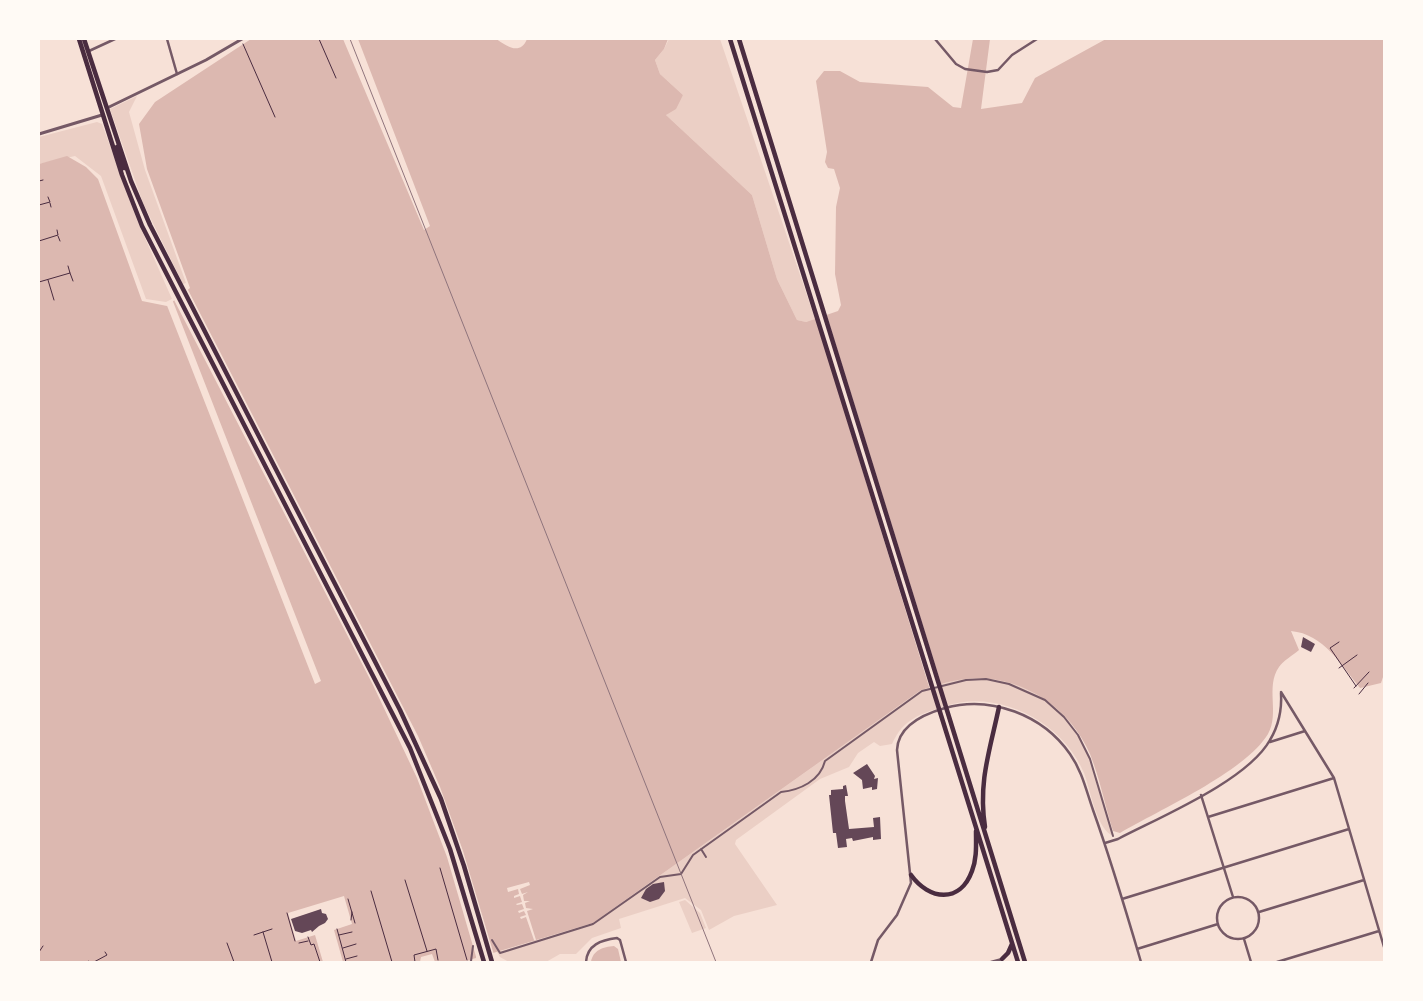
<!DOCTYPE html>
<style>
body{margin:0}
#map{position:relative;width:1423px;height:1001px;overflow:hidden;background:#f7e1d7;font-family:"DejaVu Sans",sans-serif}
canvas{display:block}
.frame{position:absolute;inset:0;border:40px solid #fffaf5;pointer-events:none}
</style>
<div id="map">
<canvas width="1423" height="1001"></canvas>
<div class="frame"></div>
</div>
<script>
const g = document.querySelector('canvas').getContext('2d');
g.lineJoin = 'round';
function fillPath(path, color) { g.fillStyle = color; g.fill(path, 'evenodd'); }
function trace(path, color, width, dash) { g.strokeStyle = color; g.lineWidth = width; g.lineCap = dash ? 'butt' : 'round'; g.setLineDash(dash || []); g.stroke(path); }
const green = new Path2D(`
 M669,39h51l95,280 -9,3 -9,-2 -20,-41 -25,-84 -86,-80 17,-20 -23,-21 -5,-14 9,-11z
 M137,96l-8,16 16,58 41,113 -3,1 -40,-81 -33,-94z
 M97,122l5,2 35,96 35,79 -6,3 -20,-3 -45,-123 -26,-20 -36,8v-27z
 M976,678c101,4 115,77 138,158 -17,-4 -24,-48 -30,-63 -21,-51 -86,-85 -139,-67 -26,9 -41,12 -53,38l-12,2 -6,-4 -16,11 -9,14 -29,12 -84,61 -1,4 42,61 -43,11 -25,14 -8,-20 -16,-12 -66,21 2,9 -29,10 -16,16h-16l-14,8h-37l-9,-5 -7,-12 -20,6 -1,11h-10l7,-2 2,-15 21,-6 9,12 92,-28 328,-233 38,-11z
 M685,900l15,13 6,15 -14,5 -13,-31z`);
const water = new Path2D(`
 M251,39h92l81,191 6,-4 -72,-187h138c11,7 24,17 31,0h141l-4,10 -9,11 5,14 23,21 -7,14 -10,6 86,80 25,84 20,41 9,2 32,-11 3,-6 -6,-31 1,-67 4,-19 -6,-19 -6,-1 -3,-6 2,-10 -11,-71 8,-10h16l20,11 68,5 25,20 8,1 12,-69h17l-9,70 41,-6 13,-25 71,-39h278v635l-3,9 -21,5c-19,-23 -36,-54 -69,-57l8,19c-6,5 -16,11 -20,17 -14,20 1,46 -11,67 -23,38 -109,76 -148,99l-7,-2c-8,-25 -13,-52 -23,-77 -22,-51 -77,-84 -132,-74 -13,2 -25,7 -37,10l-328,233 -100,30 -2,-5 -15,4v6l-14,4h-27l-3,-8 -11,3 -1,5h-77l-9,-32 18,-6 -8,-28 -56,17 8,28 19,-6 8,27h-284v-798l28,-8 19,11 12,12 44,122 25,5 23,-18 -43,-119 -8,-45 16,-22z
 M614,946l4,3 3,13h-30c2,-12 12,-15 23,-16z`);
const pier = new Path2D(`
 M186,286l232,450 22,51 23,64 31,104 -4,-5 -11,4 -2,6 -30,-103 -30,-79 -44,-93 -200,-387z
 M172,299l149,382 -6,3 -149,-381z
 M826,313l116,374 -12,3 -115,-374z
 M529,882l1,3 -10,4 2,5 6,-2 -5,3 1,6h6l-5,2 1,5 7,1 -6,2 9,29h-2l-8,-23 -5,2 -1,-2 6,-2 -2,-4 -5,2 -1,-2 6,-2 -2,-5 -5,1 -1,-1 6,-2 -2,-6 -6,2v-2l5,-2 -1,-5 -10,3 -1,-4z`);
const building = new Path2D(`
 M1303,637l12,7 -4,8 -10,-5z
 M867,764l8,12 -1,3 4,-1 -1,11 -5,1v-3l-9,2 -1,-9 -9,-7z
 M846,785l2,11h-3v5l4,28 25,-2 -1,-9 7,-1 1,22 -8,1v-3l-20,4 -1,-3 -6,1 1,8 -9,1 -2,-15h-3l-4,-38h2v-5l12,-1v-3z
 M664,882l1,9 -6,8 -9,3 -9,-4 5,-9 7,-5z
 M321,909l1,4 4,1 2,5 -3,4 -6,3 -7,6 -1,-2 -9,3 -7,-2 -4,-12z`);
const path = new Path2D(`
 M319,39l17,39
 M243,44l32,73
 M39,181l4,-1
 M50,203l1,4
 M39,205l11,-3 -2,-5
 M58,236l2,5
 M39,241l19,-6 -1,-5
 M70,273l3,8
 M48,280l6,20
 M39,282l31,-9 -2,-7
 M1339,642l-9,6 26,38
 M1339,668l18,-13
 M1354,688l15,-16
 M1359,694l9,-11
 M440,868l27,92
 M405,880l22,71
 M371,891l21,71
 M348,899l7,24
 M287,913l8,28
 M351,920l1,-8
 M337,929l9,33
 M263,932l9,30
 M254,935l18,-6
 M339,935l13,-3
 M308,937l3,8 3,-1 6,18
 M227,943l7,19
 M299,943l9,-2
 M343,948l13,-4
 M39,952l4,-6
 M346,959l11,-3
 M89,961l1,1
 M94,962l13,-7 -2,-3
 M415,962l-1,-7 22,-6 2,11`);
const pedestrian = new Path2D(`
 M701,849l5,8
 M492,940l8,13 93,-29 67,-47 21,-3 12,-19 88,-63c19,-2 39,-11 44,-31l97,-70 44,-11 20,-1 23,5 36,16 19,17 14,18 12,24 23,77
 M471,961l2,-15`);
const minor = new Path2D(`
 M167,39l10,35
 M935,39l21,25 9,5 22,3 11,-2 14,-15 25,-16
 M89,51l26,-12
 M1281,692l53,86 50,169
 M1270,742l35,-11
 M1201,795l32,102
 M1208,817l126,-39
 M1105,843l13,-4c42,-22 129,-58 152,-99 9,-15 12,-30 11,-47
 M1217 918a21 21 0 1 1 42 0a21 21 0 1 1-42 0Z
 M1122,899l227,-70
 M1259,912l105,-32
 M1244,939l7,23
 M1137,949l81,-25
 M586,962c1,-17 15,-22 31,-24l3,2 6,22
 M871,962l7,-22 19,-25 14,-32 -14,-133c1,-25 27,-36 48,-42 46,-13 98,7 125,46 12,17 16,36 23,56 18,50 33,101 48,152
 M991,962l11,-3
 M1277,962l102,-31`);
const tertiary = new Path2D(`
 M107,108l99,-48 36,-21
 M39,134l63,-19`);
const primary = new Path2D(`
 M79,39l43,136 20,51 268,522 40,101 34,113
 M84,39l47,142 19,44 250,485 41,89 23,67 28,96
 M117,147l7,21`);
const trunk = new Path2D(`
 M730,39l288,923
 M739,39l286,923
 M985,827c-7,-45 5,-77 14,-120
 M911,875c18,25 49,29 61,-4 5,-13 4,-26 4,-40
 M1002,959l6,-6 4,-9`);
const rail = new Path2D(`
 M350,39l366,923`);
fillPath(green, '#ebcfc5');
fillPath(water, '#dcb8b0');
fillPath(pier, '#f7e1d7');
fillPath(building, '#644757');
trace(path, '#4a2c40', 1);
trace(pedestrian, '#755966', 2);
trace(minor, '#755966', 2.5);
trace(tertiary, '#755966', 3);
trace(primary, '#4a2c40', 4.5);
trace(trunk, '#4a2c40', 4.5);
trace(rail, '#8f747c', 1);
</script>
